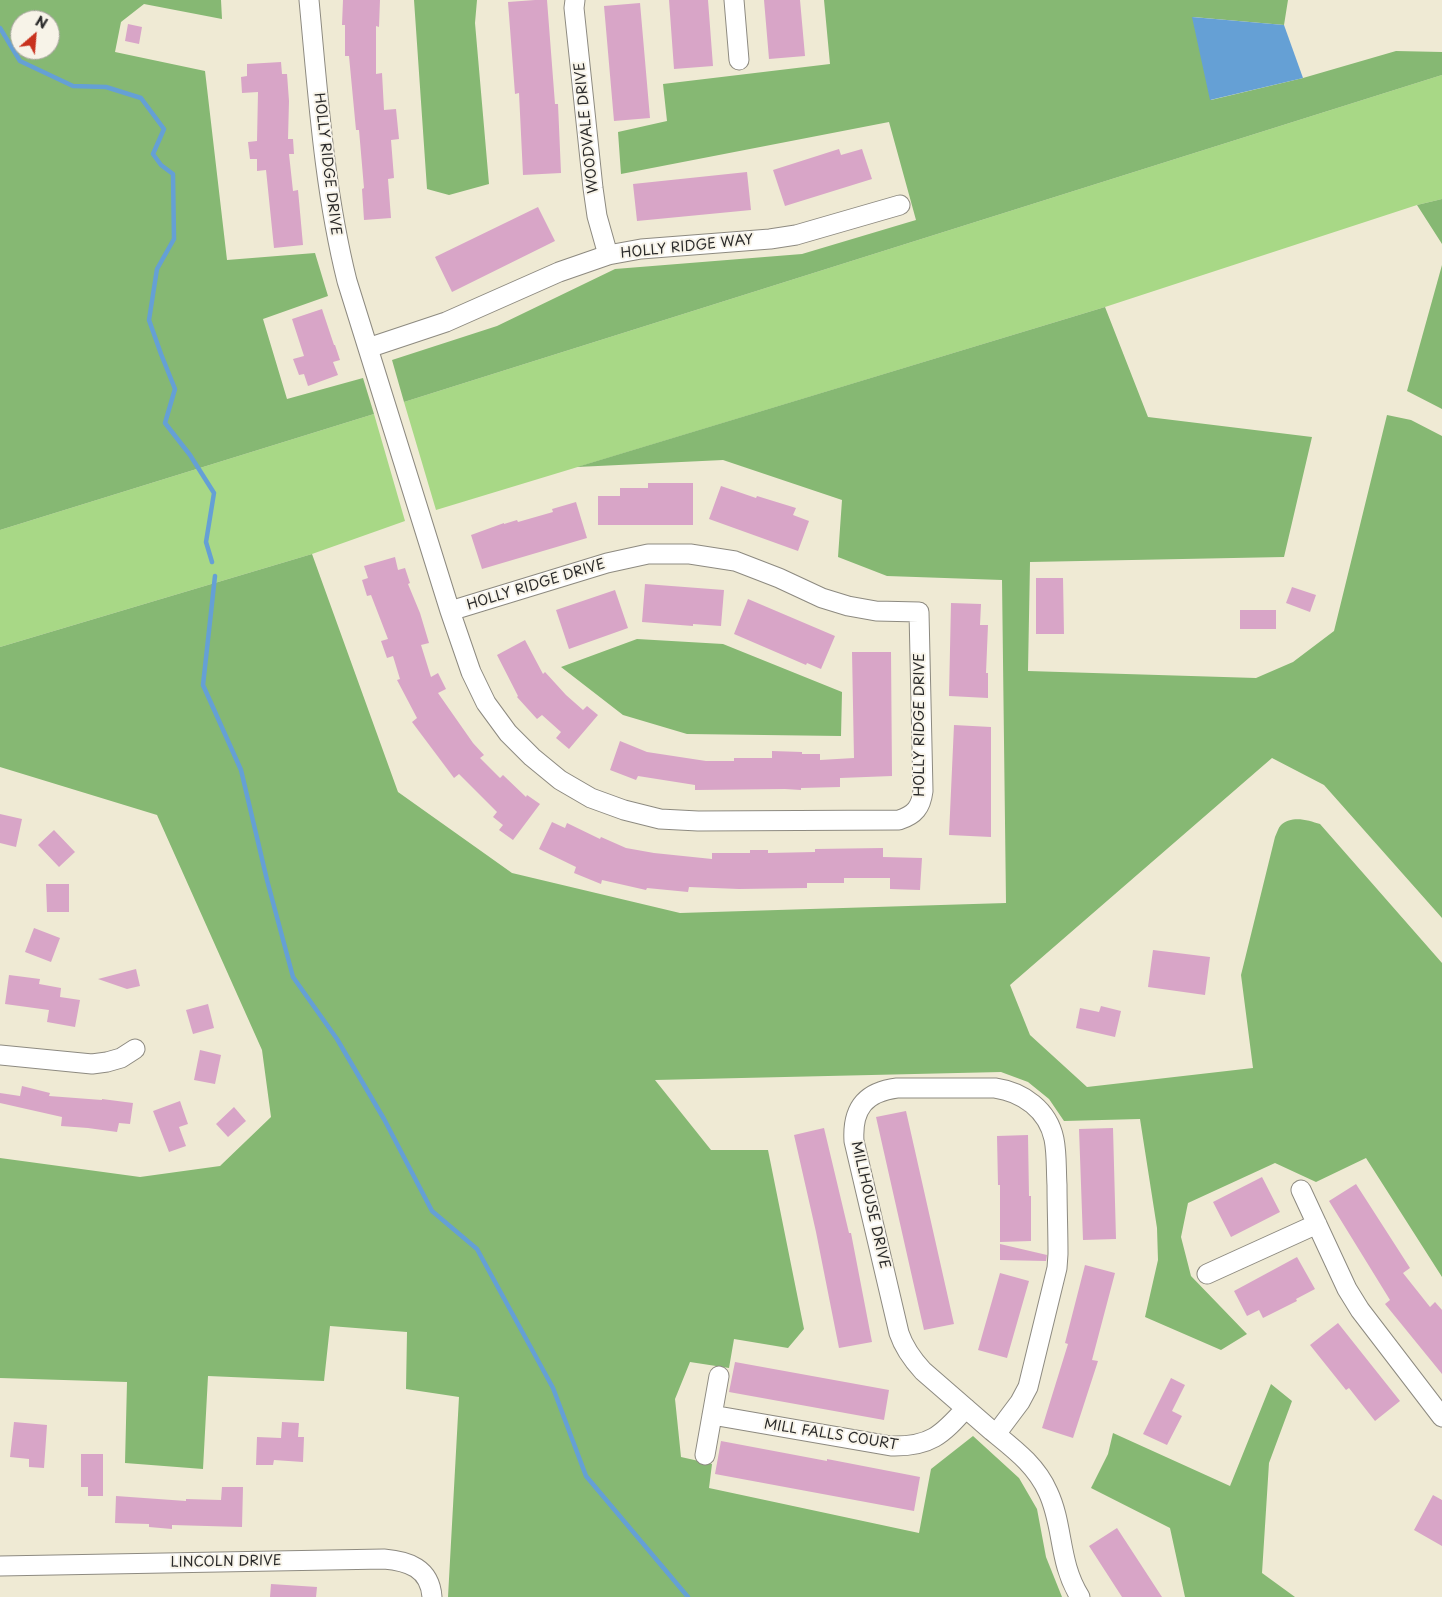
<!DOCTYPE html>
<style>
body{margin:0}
#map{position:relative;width:1442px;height:1597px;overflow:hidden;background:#efead4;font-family:"Playpen Sans",sans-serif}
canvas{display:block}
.north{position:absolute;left:10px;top:10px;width:50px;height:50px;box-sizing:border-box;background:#f7f3e8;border:1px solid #a5a39c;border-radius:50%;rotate:27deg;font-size:14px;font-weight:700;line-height:20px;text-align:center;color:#2b2b2b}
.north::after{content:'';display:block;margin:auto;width:18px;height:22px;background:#c8321e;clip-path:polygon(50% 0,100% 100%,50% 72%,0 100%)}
</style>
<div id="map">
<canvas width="1442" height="1597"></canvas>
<div class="north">N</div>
</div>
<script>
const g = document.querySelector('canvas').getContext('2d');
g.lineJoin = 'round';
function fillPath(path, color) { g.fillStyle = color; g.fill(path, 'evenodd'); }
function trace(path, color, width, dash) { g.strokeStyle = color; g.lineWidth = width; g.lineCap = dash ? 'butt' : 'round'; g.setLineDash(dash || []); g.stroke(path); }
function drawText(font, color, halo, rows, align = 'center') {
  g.font = font + ' "Playpen Sans",sans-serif'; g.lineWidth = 4; g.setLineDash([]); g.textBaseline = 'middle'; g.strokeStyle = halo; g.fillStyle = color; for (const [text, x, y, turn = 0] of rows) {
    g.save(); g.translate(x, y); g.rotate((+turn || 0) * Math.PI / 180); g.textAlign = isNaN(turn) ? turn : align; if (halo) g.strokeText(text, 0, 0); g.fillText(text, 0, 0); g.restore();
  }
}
const green = new Path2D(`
 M1442,75v124l-25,6 -312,102 -669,203 -32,-108z
 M374,414l31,107 -93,33 -312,93v-117z`);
const forest = new Path2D(`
 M0,0h221l1,19 -78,-15 -23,18 -6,30 90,19 22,189 88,-7 13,43 -65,23 24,80 76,-21 11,36 -374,116zM20,20h30v30h-30z
 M414,0h63l-2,23 14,161 -40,11 -22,-6z
 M824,0h464l-4,25 -91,-8 18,83 92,-22 93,-27 46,1v23l-1038,327 -12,-42 105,-34 118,-57 187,-15 114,-34 -27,-98 -268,52 -3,-42 49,-11 -4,-37 167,-20z
 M1442,199v45l-25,-39z
 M1442,265v144l-35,-18z
 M1105,307l43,110 164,20 -28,120 -254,5 -2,109 228,7 37,-16 41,-31 53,-216 24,5 31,16v482l-118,-133 -52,-27 -262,227 20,50 57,52 166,-19 -12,-93 34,-138c2,-4 3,-9 6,-12 11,-10 27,-5 39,-1l122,139v314l-76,-119 -50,24 -41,-19 -87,40 -7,34 10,39 56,58 -26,16 -76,-33 13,-57 -1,-32 -17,-109 -76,2 -15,-22 -21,-17 -27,-10 -346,8 56,70h57l36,179 -16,19 -54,-9 -5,29 -39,-6 -15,37 6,58 31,7 -3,24 210,45 12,-64 42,-33 46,42 18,31 9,48 16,40h-614l11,-200 -53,-8 1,-57 -77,-6 -6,55 -116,-5 -5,93 -78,-6 2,-81 -127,-4v-220l140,19 80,-11 51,-49 -9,-67 -105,-235 -157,-48v-120l312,-93 86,238 114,81 168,40 326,-10 -4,-323 -115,-4 -49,-19 4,-57 -119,-40 -146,7z
 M637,639l86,5 119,48 -1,44 -154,-2 -64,-19 -62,-48z
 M1271,1384l21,17 -23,62 -7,110 33,24h-110l-15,-69 -79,-40 17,-34 5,-21 117,53z`);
const water = new Path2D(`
 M1192,17l92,8 19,53 -93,22z`);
const stream = new Path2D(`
 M0,28l20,33 53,25 33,1 35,11 23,31 -11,25 8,11 12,9 1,65 -17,30 -8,51 12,34 14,35 -10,34 25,32 24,38 -8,49 6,20
 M215,576l-12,109 38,85 26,110 26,97 44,62 47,80 48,92 45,38 76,139 33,88 102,121`);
const building = new Path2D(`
 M343,0h37l-1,27 -3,-1v48l6,-1 2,37 12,-1 3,30 -8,1 3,38 -6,1 3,39 -27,2 -2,-31 2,-1 -5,-58h-3l-7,-74h-4v-31h-3z
 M535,0h12l8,104h3l3,69 -38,2 -4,-82 -4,1 -7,-92z
 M669,0h39l5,66 -39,3z
 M764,0h36l5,56 -36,3z
 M640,3l10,115 -36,3 -10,-115z
 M128,24l14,3 -3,17 -14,-3z
 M281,62l1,12h5l2,27 -1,38h5l1,15h-5l4,37 5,-1 5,55 -29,3 -8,-78 -9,1v-12h-7l-2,-17 9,-1 1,-49 -16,1 -1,-16 6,-1v-12z
 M839,149l2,6 21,-6 10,30 -87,27 -12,-36z
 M747,172l4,38 -114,11 -4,-37z
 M538,207l17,34 -103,51 -17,-35z
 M322,309l12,36h1l5,15 -7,2 5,13 -30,11 -4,-12 -5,1 -6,-16 11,-3 -12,-37z
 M648,483h45v42h-95v-29h22v-8h28z
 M721,486l35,12 1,-2 39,12 -3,7 16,6 -11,30 -89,-32z
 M576,502l11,36 -105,31 -11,-34 33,-12v1l13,-4 1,2 35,-10 -1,-3z
 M395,557l3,13 7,-2 5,15 -2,1 12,29 9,30 -8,2 10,32 7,-4 8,16 -8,4 35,50 11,12 -4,3 20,20 3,-3 23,22 1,-2 13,9 -27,36 -14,-10 4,-5 -10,-8 4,-5 -38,-38 -5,4 -42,-56 5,-4 -20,-38 3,-1 -7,-23 -6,2 -6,-17 7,-2 -17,-44 -4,1 -5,-16 6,-2 -4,-12z
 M1036,578h27l1,56h-28z
 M645,584l79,6 -3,36 -28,-2v2l-51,-4z
 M1292,587l24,8 -6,17 -24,-9z
 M615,590l13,38 -59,21 -13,-39z
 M748,599l87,37 -14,33 -14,-6 -1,2 -72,-31z
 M951,603l30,1 -1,21h8l-2,48h2v25l-39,-2z
 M1240,610h36v19h-36z
 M525,640l18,34 2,-2 21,23 17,15 4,-4 11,9 -29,34 -13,-11 5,-6 -19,-17 -5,4 -20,-22 1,-1 -21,-41z
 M852,652h39l1,124 -52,2v9l-39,1v2l-16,-1 -90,1v-5l-57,-9 -2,4 -26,-10 10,-29 27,11 59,9h28v-3h38v-7l30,1v2h18v6l34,-2z
 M954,725l37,2v110l-42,-2z
 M0,814l22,5 -6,28 -16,-4z
 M552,822l13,6 2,-5 33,16 1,-2 25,11 28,5 58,6v-6h38v-3h18v3l47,-1v-3l68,-1v9l39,1 -2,32 -30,-1v-11h-46v5h-37v5l-68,1 -50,-2 -1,5 -41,-4 -1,2 -44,-10 -1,4 -27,-11 2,-6 -37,-18z
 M54,830l21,22 -16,15 -21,-22z
 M46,884h23v28h-22z
 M34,928l26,10 -9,24 -26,-10z
 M1153,950l57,7 -5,38 -57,-8z
 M136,969l4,17 -13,3 -29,-10z
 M9,975l31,4 -1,5 22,4 -1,9 20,3 -5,27 -28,-5 2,-12 -44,-6z
 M208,1004l6,24 -21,6 -7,-24z
 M1101,1006l20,5 -6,26 -39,-9 4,-20 19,4z
 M200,1050l21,5 -6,29 -21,-4z
 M22,1086l28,7 -1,3 53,4v-1l31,4 -3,21 -11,-1 -2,9 -29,-4 -27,-2 1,-9 -62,-14v-10l20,3z
 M180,1101l8,23 -9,3 7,19 -17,6 -16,-41z
 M234,1107l12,14 -18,16 -12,-13z
 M906,1111l48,213 -30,6 -48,-213z
 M824,1128l25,105h2l21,109 -33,6 -23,-116 -22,-97z
 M1113,1128l3,111 -33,1 -4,-111z
 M1028,1135l1,61h2v45l-31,1v-57h-2l-1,-49z
 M1262,1177l18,35 -49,25 -18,-35z
 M1356,1184l54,84 -7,5 27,34 5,-5 7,8v64l-57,-70 5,-4 -61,-99z
 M1000,1244l47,11 -1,6 -46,-1z
 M1297,1257l18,32 -19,10 1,2 -34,17 -4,-8 -12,6 -13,-25z
 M1085,1265l30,8 -23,87 6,1 -25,77 -31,-10 26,-84 -3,-1z
 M1000,1273l29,8 -22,77 -29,-8z
 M1338,1323l62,78 -25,20 -26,-33 -3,2 -36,-45z
 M735,1362l154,28 -5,30 -155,-28z
 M1171,1378l14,7 -13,26 10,5 -15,29 -24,-11z
 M14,1422l33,3 -3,43 -15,-1v-8l-19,-2z
 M282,1422l17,1 -1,14h6l-1,25 -29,-2 -1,5h-17l1,-28 24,1z
 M721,1441l106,20v-2l93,18 -6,34 -199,-37z
 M81,1454h22v42h-15v-9h-7z
 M222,1487h21l-1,40 -70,-2v4l-23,-2v-3l-34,-1 1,-27 70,5v-2l35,1z
 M1433,1495l9,5v46l-28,-16z
 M1117,1528l45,69h-40l-33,-51z
 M271,1584l46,3 -1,10h-46z`);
const minor = new Path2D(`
 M309,0c9,94 15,189 38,281l103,330 21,61 15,31 22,30 24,24 28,23 31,18 33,12 36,9 38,2 201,-1c16,-5 22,-13 24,-29l-4,-179 -43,-1 -28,-5 -26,-8 -43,-20 -44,-17 -45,-7h-42l-41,9 -157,48
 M575,0l-1,8 19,180 4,28 11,39
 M734,0l5,60
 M368,348l78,-26 113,-50 49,-17 33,-6 129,-10 26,-4 104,-30
 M0,1055l92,9 15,-2 14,-4 14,-9
 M1301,1190l46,99 13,21 82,107
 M1207,1274l110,-50
 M712,1415l179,31c39,1 51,-11 75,-38
 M996,1434l24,-32 8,-15 29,-119 1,-14c0,-23 -1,-46 -1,-69 -1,-15 0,-31 -3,-46 -6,-29 -31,-47 -59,-51h-98c-32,4 -45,21 -43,53l45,192c5,15 13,26 24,38 23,20 46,40 69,60 22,18 44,34 56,61 16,34 10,70 32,105
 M705,1455l14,-79
 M0,1566l384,-7c24,2 46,9 48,38`);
const streetNames = [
 ["WOODVALE DRIVE",587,128,-96],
 ["HOLLY RIDGE DRIVE",327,164,83],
 ["HOLLY RIDGE WAY",687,247,-6],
 ["HOLLY RIDGE DRIVE",536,585,-17],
 ["HOLLY RIDGE DRIVE",920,725,-90],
 ["MILLHOUSE DRIVE",870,1205,77],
 ["MILL FALLS COURT",831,1435,9],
 ["LINCOLN DRIVE",226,1562,-1]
];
fillPath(green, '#a8d886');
fillPath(forest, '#86b873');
fillPath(water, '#65a0d5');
trace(stream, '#65a0d5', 4.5);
fillPath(building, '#d8a5c7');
trace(minor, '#8d8a80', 21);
trace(minor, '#fff', 19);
drawText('14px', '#2b2b2b', '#f7f3e8', streetNames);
</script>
